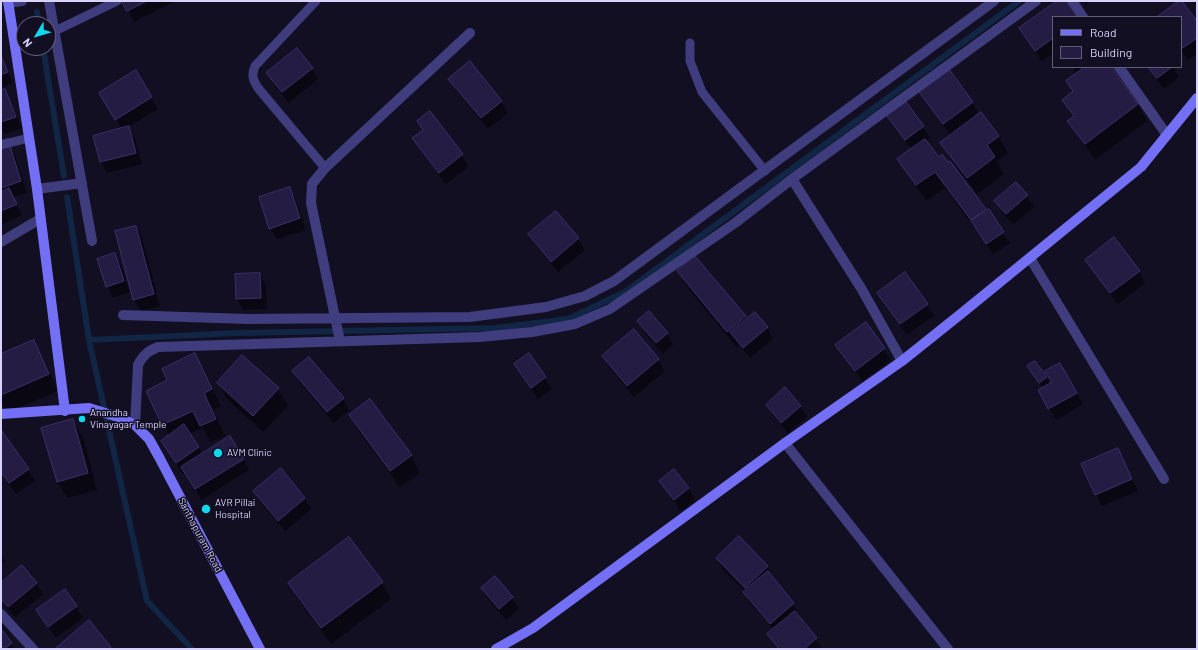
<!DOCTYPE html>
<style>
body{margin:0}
#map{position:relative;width:1198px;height:650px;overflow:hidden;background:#120f22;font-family:Barlow,sans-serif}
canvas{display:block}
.frame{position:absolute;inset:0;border:2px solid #d8d3fc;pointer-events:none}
.legend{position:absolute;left:1052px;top:16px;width:130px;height:52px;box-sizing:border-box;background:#120f22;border:1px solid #615d79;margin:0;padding:5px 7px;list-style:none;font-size:12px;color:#d8d3fc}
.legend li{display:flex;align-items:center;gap:8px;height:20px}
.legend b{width:20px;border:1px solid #615d79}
.north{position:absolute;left:16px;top:16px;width:40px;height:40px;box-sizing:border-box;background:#120f22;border:1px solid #615d79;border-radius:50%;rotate:232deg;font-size:11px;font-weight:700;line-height:16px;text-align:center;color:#d8d3fc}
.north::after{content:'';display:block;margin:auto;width:14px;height:18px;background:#0ed8ed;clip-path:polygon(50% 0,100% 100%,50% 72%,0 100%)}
</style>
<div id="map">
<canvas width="1198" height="650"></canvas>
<div class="frame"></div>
<ul class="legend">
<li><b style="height:5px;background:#7370f6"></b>Road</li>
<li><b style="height:11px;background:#241c42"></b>Building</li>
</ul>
<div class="north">N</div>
</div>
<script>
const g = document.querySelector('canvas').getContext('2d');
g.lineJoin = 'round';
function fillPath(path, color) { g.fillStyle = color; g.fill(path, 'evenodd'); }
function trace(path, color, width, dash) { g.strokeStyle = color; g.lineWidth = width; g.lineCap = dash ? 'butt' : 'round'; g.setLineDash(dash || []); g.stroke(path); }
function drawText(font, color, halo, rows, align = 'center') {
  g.font = font + ' Barlow,sans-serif'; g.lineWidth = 3; g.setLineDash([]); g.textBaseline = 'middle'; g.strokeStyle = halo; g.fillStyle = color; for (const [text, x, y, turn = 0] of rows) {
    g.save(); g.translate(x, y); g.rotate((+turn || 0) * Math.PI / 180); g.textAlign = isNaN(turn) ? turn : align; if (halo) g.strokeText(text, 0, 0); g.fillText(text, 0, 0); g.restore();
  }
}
const shadow = new Path2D(`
 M123,1h53l-42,21z
 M1058,1h7l-12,16v37l-11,7 -22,-32z
 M1082,1h8l-5,4z
 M1181,1l16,22v31l-9,6 -7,-9v-34h-22z
 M1191,1h6v6z
 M1,58l12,25 -12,5z
 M470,62l31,40 7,11 -20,16 -32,-39 -7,-11z
 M1073,67h36l29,37 9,17 -52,39 -26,-39 4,-3 -10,-18 10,-8 -6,-10 10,-8z
 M1147,67h26l6,10 -15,12z
 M312,68l6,11 -29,24 -15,-19 -7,-11z
 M136,72l22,37 -30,18 7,12 7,25 -35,9 -6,-11 -7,-26 28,-7 -15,-25z
 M5,90l17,38 -17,6 -4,-6v-36z
 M920,92l52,10 7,12 19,22 10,17 -11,8 7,13 -27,20 -26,-34 -10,-17 10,-7z
 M906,103l24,35 -4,3 13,17 46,51 25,34 -17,11 -48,-66 -19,13 -28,-41 14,-10 -23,-34z
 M430,113l39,53 -23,18 -33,-46 10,-7 -5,-9z
 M8,140l6,12 13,41 -14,4 9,18 -21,10v-82z
 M290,189l6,11 10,30 -29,9 -7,-11z
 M1027,196l7,11 -21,18 -11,-13 -7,-11z
 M556,212l22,27 7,11 -27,22 -22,-26 -6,-12z
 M136,227l6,11 18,68 -19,5 -7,-11z
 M115,255l6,11 9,26 -17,6 -6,-12z
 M1086,260l53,11 6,12 -27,21z
 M678,272l67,44 2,4 20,8 6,11 -23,19 -10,-12 -3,2 -49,-60z
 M259,274l7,11 1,24 -24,1 -6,-11z
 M878,293l49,12 7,11 -27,19z
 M638,322l29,12 6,11 -10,9 -18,-21z
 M866,324l25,36 -29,21 -25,-36z
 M634,330l24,30 7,11 -31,26 -25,-30 -6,-11z
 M34,341l24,50 -51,22 -6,-12v-46z
 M194,354l27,52 -8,4 12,26 -14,6 -9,-14 -13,6 14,21 40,4 6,11 -47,30 -17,-28 -2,2 -21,-33 7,-5 -22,-45 21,-10z
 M529,355l23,34 -14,10 -23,-35z
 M1060,365l23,39 -27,16 -17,-29 4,-3 -11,-16 14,6 4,6 3,-2z
 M293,372l50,27 6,11 -15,13 -34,-40z
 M218,383l60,6 10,17 -25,26 -36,-33z
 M370,401l41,55 9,17 -20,14 -41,-55 -9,-16z
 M767,405l33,1 7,11 -19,16 -15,-17z
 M73,421l10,16 14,53 -30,8 -10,-16z
 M1,431l34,50 -19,13 -15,-21z
 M1118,449l20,42 -36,15 -19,-42z
 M660,481l28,7 7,12 -14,11z
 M255,492l49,6 7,11 -26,22 -24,-28z
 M1,555l4,6 -4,3z
 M717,559l50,7 7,12 -2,1 21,25 7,11 -2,1 24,33h-45l-9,-14 6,-5 -23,-26 -6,-12 -22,-22z
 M36,583l7,11 -28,23 -14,-16v-17z
 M289,583h93l9,16 -60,45 -32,-44z
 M482,588l30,10 7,11 -13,11 -18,-21z
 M65,591l18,27 -27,20 -19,-27z
 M1,631l10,12 4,6h-14z`);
const stream = new Path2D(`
 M37,12l2,12
 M43,48l21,128
 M67,197l22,143 58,261 45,48
 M89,340l148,-7 259,-5 72,-9 57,-27 394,-291`);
const building = new Path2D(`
 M122,1h25l-20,10z
 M1057,1h10l12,16h-26v21l-18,13 -16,-23z
 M1179,1h3l15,20v17l-16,11v-32h-24z
 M297,48l16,20 -31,24 -16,-19z
 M1,56l7,16 -7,3z
 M470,61l32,40 -21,17 -33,-39z
 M1085,67h26l27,37 -53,40 -18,-23 7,-5 -12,-16 11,-9 -7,-10z
 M1148,67h24l-15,11z
 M949,69l24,33 -30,22 -24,-32z
 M136,70l16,27 -37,23 -16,-27z
 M5,89l11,28 -15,5v-31z
 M906,102l18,24 -19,14 -18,-24z
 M430,111l33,43 -24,19 -27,-35 11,-8 -6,-9z
 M981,112l18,24 -12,9 8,12 -28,21 -27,-35z
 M129,126l7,27 -36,9 -7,-26z
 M8,139l13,42 -20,7v-47z
 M925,139l14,18 3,-3 6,8 2,-1 36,48 -15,11 -36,-48 -19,13 -19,-26z
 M1016,182l12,13 -22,19 -12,-13z
 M290,187l10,31 -31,11 -10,-32z
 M9,188l8,16 -16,7v-19z
 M989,209l15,23 -18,12 -15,-23z
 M556,211l23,27 -28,24 -23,-28z
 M136,226l18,68 -21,6 -18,-69z
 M1114,237l26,34 -30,22 -25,-33z
 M115,253l9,28 -18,6 -9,-28z
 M695,256l51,60 -19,16 -50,-61z
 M905,272l23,32 -28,20 -23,-31z
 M260,273l1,25 -25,1 -1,-25z
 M649,311l19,22 -12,10 -19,-22z
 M755,312l13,15 -25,21 -13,-16z
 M866,322l19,26 -30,23 -20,-26z
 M634,329l25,30 -32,27 -25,-30z
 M34,340l15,34 -48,21v-41z
 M195,353l17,36 -8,4 12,26 -16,7 -7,-15 -31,14 -16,-34 21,-11 -5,-11z
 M529,353l17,24 -15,11 -17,-24z
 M242,355l37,33 -26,28 -36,-33z
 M309,357l35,41 -17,14 -35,-41z
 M1035,361l12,16 -8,6 -12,-17z
 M1060,363l17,30 -29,16 -10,-19 14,-8 -7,-11z
 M785,387l16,19 -20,17 -15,-18z
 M370,399l42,56 -22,16 -41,-56z
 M73,419l15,54 -31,9 -16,-54z
 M184,424l15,23 -23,16 -15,-22z
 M1,430l28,39 -20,14 -8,-11z
 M230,436l14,23 -49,30 -14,-22z
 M1118,448l14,31 -37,16 -14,-31z
 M281,468l24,30 -27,23 -25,-30z
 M674,469l15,19 -15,12 -15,-19z
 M739,536l29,30 -23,22 -29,-30z
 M349,537l34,45 -62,46 -33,-45z
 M22,565l15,18 -29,24 -7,-8v-16z
 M768,571l26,32 -24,21 -27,-32z
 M495,576l18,21 -14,12 -18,-21z
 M65,589l12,17 -29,21 -12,-17z
 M795,611l22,27 -13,11h-25l-12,-15z
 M89,620l22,27 -2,2h-54z
 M1,629l11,14 -8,6h-3z`);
const lane = new Path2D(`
 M316,1l-61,65c-4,9 -2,14 3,22l67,80
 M55,31l62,-30
 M690,43v18l12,31 63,79
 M1,145l28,-7`);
const street = new Path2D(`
 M49,1l43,240
 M1072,1l11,16
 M8,3l14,-2
 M1119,67l48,68
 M792,179l69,109 41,73
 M37,189l45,-6
 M1,242l39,-23
 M1030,258l134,221
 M123,315l125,4 222,-2 76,-10 39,-11 29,-15 380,-280
 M340,341l-29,-138 1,-19 13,-16 145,-135
 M135,425l3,-60c5,-10 10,-14 20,-18l322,-10 52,-5 43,-8 35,-15 125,-86 57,-44 244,-178
 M785,443l163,206
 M1,614l32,35`);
const secondary = new Path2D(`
 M8,1l29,188 28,222
 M1,414l88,-6 29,9 17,8 14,14 10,18 101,192
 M496,649l37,-21 252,-185 117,-82 60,-48 179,-146 56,-69`);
const markers = [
 [82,419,4,"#0ed8ed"],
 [218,453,5,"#0ed8ed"],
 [206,509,5,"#0ed8ed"]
];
const poiNames = [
 ["Anandha",90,413],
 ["Vinayagar Temple",90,425],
 ["AVM Clinic",227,453],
 ["AVR Pillai",215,503],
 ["Hospital",215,515]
];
const streetNames = [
 ["Santhapuram Road",200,535,62]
];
fillPath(shadow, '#0007');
trace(stream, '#112545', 6);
fillPath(building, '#241c42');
trace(building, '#3c306d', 1);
trace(lane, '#3f3d7e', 9);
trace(street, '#3f3d7e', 10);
trace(secondary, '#7370f6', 10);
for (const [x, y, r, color] of markers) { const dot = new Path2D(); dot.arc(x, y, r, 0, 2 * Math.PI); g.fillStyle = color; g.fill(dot); trace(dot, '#120f22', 1.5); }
drawText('10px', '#d8d3fc', '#120f22', poiNames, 'left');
drawText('10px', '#d8d3fc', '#120f22', streetNames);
</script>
